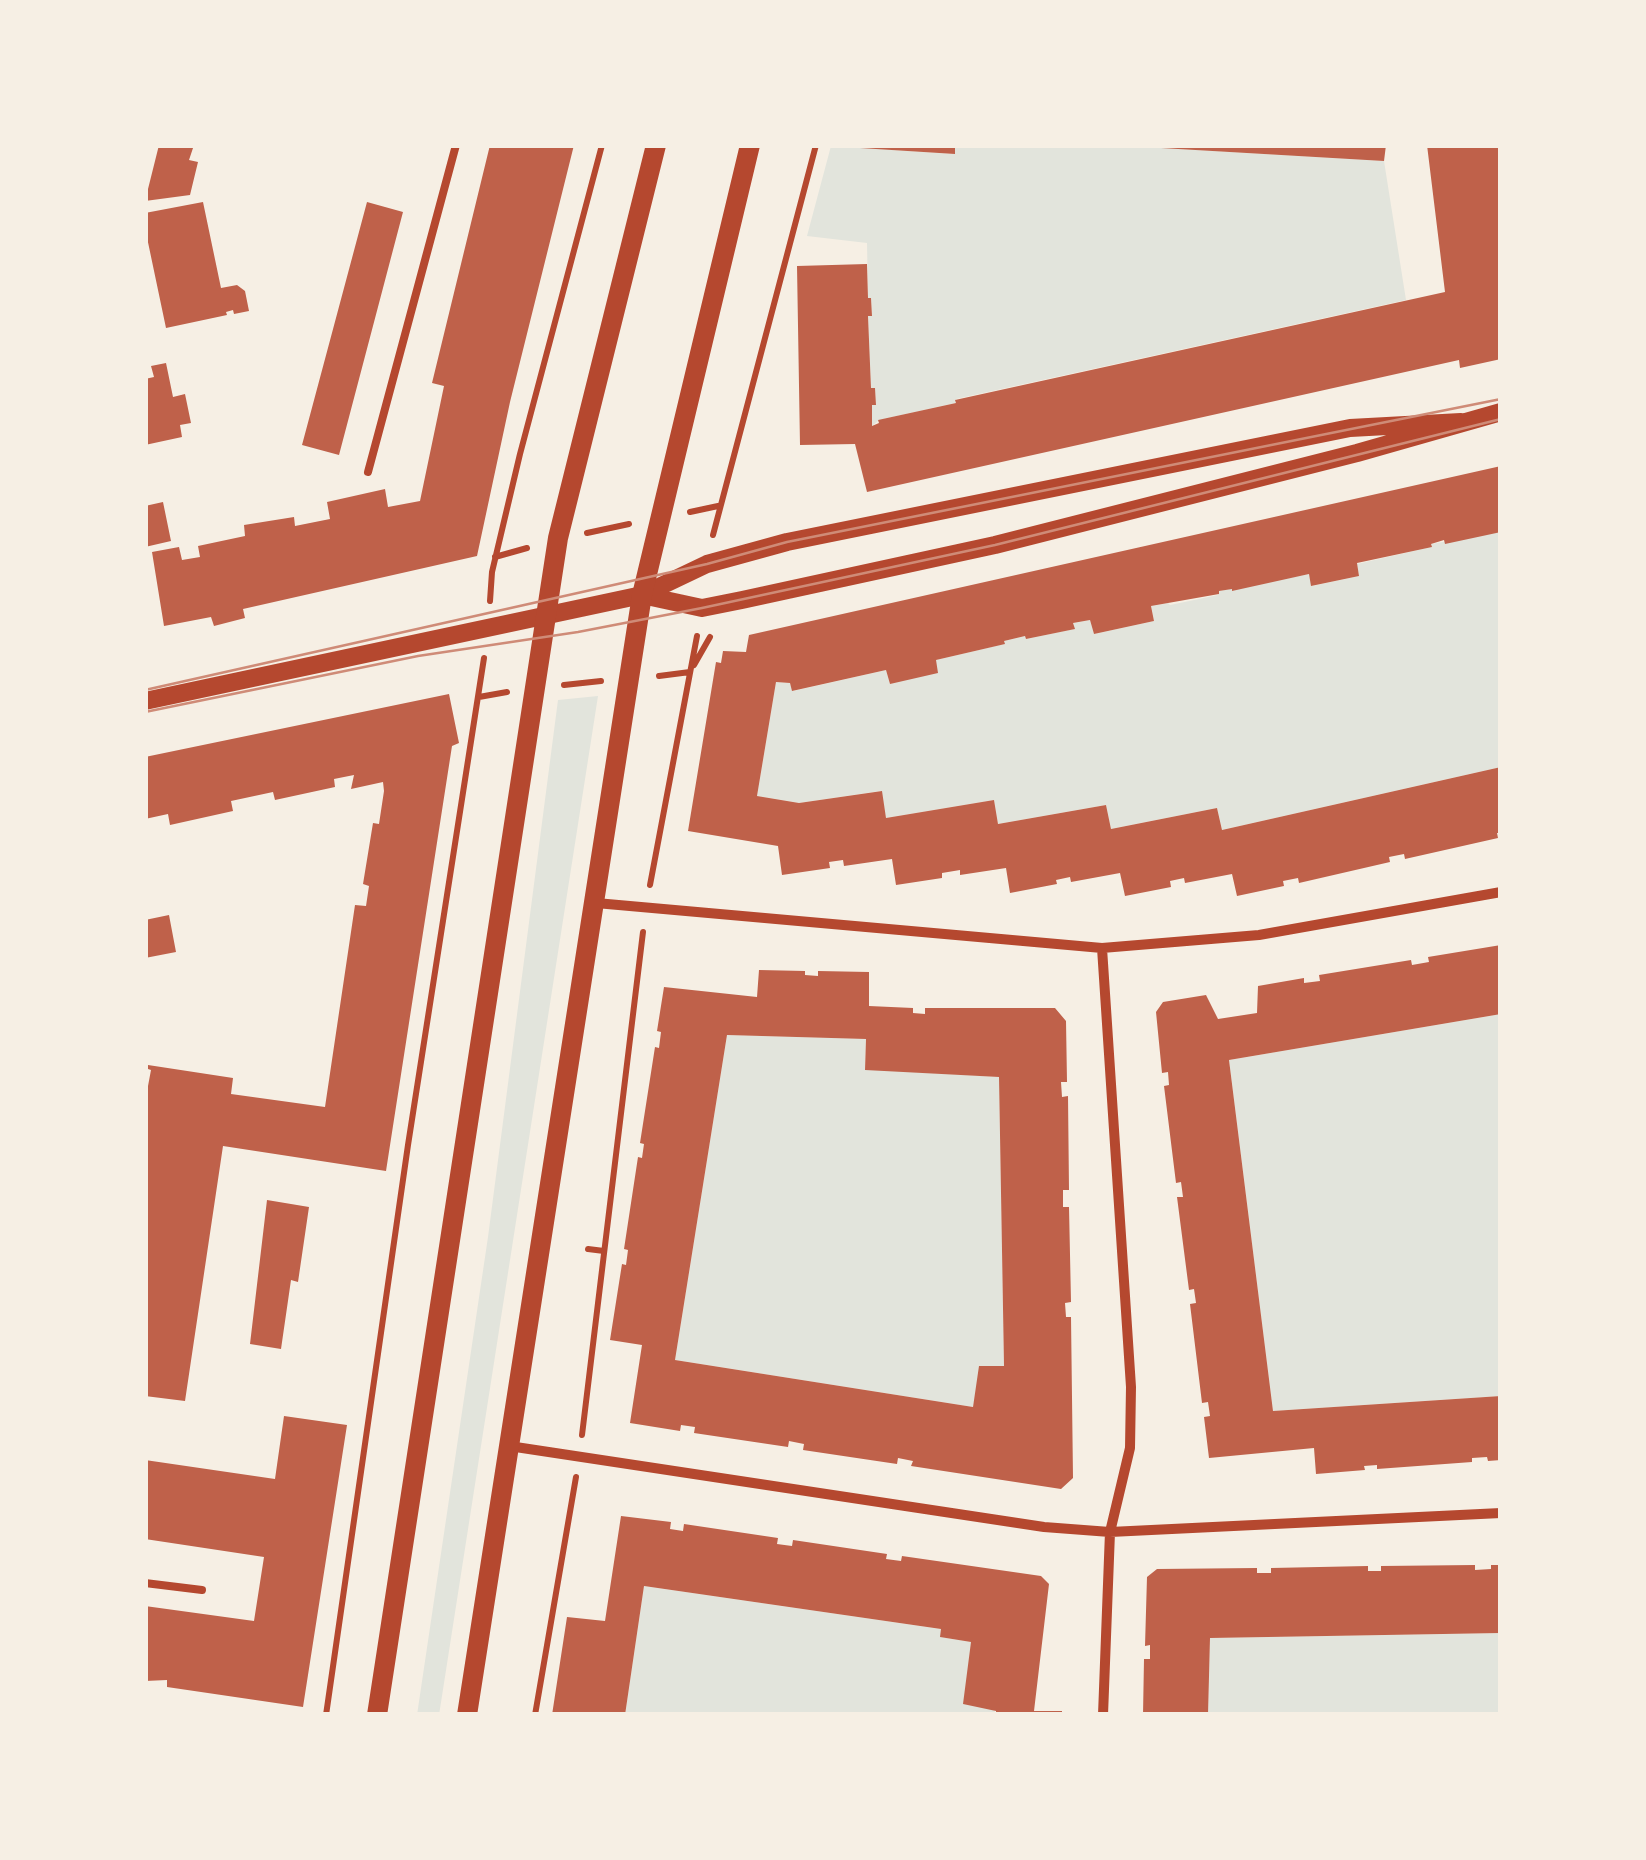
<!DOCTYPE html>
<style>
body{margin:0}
#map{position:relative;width:1646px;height:1860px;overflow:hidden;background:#f6efe4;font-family:Overpass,sans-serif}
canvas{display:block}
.frame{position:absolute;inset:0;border:148px solid #f6efe4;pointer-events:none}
</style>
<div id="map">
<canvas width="1646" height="1860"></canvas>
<div class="frame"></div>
</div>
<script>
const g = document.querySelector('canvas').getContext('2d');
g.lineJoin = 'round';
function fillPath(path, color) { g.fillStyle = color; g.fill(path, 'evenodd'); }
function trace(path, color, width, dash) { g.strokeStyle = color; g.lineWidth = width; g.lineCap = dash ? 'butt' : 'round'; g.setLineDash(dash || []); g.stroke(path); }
const green = new Path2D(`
 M955,145h156l273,16 22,139 -450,99v4l-77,17 -7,6v-21l4,-1 -1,-15 -4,-1 -3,-72 4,-1 -1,-16 -3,-1 -1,-55 -60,-7 24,-90 123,8z
 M1501,532v235l-279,63 -5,-22 -106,21 -5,-24 -108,19 -4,-24 -108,18 -5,-27 -82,12 -42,-7 19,-114 14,1 3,8 93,-21 4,14 46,-24 68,-16v-3l21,-5 1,3 48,-10 -1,-6 17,-3 4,14 60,-13 -3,-15 17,-3 2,2 48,-10 1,-4 90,-17 3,12 47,-10 -2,-12 74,-17v-3z
 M598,696l-159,1019h-22l71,-478 70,-537z
 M1501,1014v382l-228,15 -44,-351z
 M727,1035l139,4 -1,30 134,8 5,289 -24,1 -7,40 -298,-47z
 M644,1586l297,43v8l30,5 25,73h-371z
 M1501,1633v82h-293l2,-77z`);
const building = new Path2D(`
 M159,145h35l-5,15 9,2 -8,33 -45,6z
 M490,145h84l-64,257 -33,154 -234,53 2,9 -31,8 -3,-9 -47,9 -12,-74 27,-5 3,13 18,-3 -2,-11 47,-10 -1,-11 50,-8 1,9 35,-7 -3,-17 58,-13 3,18 32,-6 24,-115 -12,-3z
 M860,145h95v9l-95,-6z
 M1161,145h225l-2,16 -223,-13z
 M1427,145h74v214l-41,9 -1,-8 -592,132 -12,-48 -55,1 -3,-179 70,-2 1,34h3l1,18h-4l3,72h4l1,17h-4v21l7,-3 -1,-3 78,-17 -1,-3 490,-108z
 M203,202l18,86 16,-3 8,6 4,20 -15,3 -1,-4 -7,2 1,3 -61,13 -21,-100v-15z
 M367,202l36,10 -64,243 -37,-10z
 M166,363l7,34 12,-3 6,29 -11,2 2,12 -37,8v-66l9,-2 -3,-11z
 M1501,466v66l-56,12 -1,-4 -13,4 1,3 -75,16 2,13 -48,10 -2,-12 -77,17v-2l-13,2v3l-68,12 3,15 -60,13 -4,-14 -17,3 2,6 -49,10 -1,-3 -21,5 1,3 -69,16 2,13 -48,11 -4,-14 -94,21 -2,-8 -14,-1 -19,114 42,7 83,-12 4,27 108,-18 4,24 108,-19 5,24 106,-21 5,22 279,-63v66h-4l1,5 -93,21 -1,-5 -15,3 1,5 -91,21 -1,-5 -15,3 1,5 -47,10 -5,-22 -47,9 -1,-5 -14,3 1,6 -46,9 -5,-23 -49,9 -1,-5 -14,3 1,4 -47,9 -4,-25 -46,7v-5l-18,3v5l-46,7 -4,-26 -48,7 -1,-6 -14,2 1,6 -48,7 -4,-29 -90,-15 28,-169 5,1 2,-12 23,1 3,-17z
 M163,502l8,39 -26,6v-41z
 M449,694l10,49 -7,3 -66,425 -163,-25 -38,255 -40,-5v-294l6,-32 -3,-1v-4l85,13 -2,16 94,13 30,-202 11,1 3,-20 -6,-2 10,-61 6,1 5,-33 -1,-9 -32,7 3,-14 -20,4 1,8 -60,13 -2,-8 -42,9 2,10 -63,14 -2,-11 -23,5v-62z
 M169,915l7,37 -31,6v-38z
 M1501,945v69l-272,46 44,351 228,-15v64l-13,1 -1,-4 -15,1v4l-95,7v-4l-13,1 1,4 -49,4 -2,-26 -105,10 -5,-41 6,-1 -2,-14 -6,1 -12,-99 6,-1 -2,-14 -5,1 -12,-93h6l-2,-15 -5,1 -12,-97 5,-1 -1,-13 -6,1 -6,-61 7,-10 43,-7 12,24 39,-6 1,-27 46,-8v5l16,-2 -1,-6 92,-15 1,5 17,-3 -1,-5z
 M759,970l46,1v4l13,1v-5l51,1v34l44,2v5l12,1v-6h130l11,13 1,61h-6l1,15 6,-1 1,94h-6v17h6l2,95 -6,1 1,14h5l2,161 -12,11 -150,-23 2,-5 -15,-3 -1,6 -94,-14 1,-6 -15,-3 -1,6 -94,-14 1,-6 -14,-2 -1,6 -50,-8 12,-78 -32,-5 12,-76 4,1 2,-15 -4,-1 14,-92 4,1 2,-14 -4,-1 15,-96 4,1 2,-16 -4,-1 7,-44 93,10zM727,1035l139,4 -1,31 134,7 5,289h-25l-6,41 -298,-47z
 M267,1200l42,7 -11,75 -7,-2 -10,69 -31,-5z
 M284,1416l63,9 -44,282 -136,-20v-7l-22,1v-75l109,15 10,-64 -119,-18v-79l130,19z
 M621,1516l50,6 -1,7 13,2 1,-7 94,14 -1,6 15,2 1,-6 94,14 -1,5 15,2 1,-5 139,20 8,8 -15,127h28v4h-66v-4l-33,-7 8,-62 -31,-5 1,-8 -297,-43 -19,129h-73l15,-98 38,4z
 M1475,1565v5l16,-1v-4h10v68l-291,5 -2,77h-65l1,-56h6v-14l-5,1 2,-69 10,-8 100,-1v5h14v-5l97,-2v5h13v-5z`);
const path = new Path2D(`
 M690,512l28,-6
 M587,533l42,-9
 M713,535l103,-390
 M495,557l32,-9
 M490,601l2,-29 28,-118 82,-309
 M694,665l16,-28
 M659,676l31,-4
 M564,685l37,-4
 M479,697l28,-5
 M650,885l47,-249
 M588,1249l16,2
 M582,1435l61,-503
 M326,1715l82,-570 76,-487
 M535,1715l41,-238`);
const service = new Path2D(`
 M368,472l88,-327
 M145,1583l57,7`);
const minor = new Path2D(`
 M596,903l506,45 157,-13 242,-43
 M1102,948l29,439 -1,61 -20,84 -7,183
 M509,1446l535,81 66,5 391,-19`);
const tertiary = new Path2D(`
 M642,595l60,13 40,-8 253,-55 362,-92 144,-41
 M145,701l497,-106 65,-31 80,-22 563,-114 111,-6`);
const secondary = new Path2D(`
 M377,1715l181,-1177 98,-393
 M467,1715l175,-1120 108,-450`);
const tram = new Path2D(`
 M145,690l562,-126 80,-22 714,-143
 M145,712l273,-56 160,-24 124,-24 293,-63 506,-126`);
fillPath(green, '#e2e4dc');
fillPath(building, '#bf614a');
trace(path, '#b5482f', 6);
trace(service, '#b5482f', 8);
trace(minor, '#b5482f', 10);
trace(tertiary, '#b5482f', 18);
trace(secondary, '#b5482f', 20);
trace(tram, '#cf8b77', 2.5);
</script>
